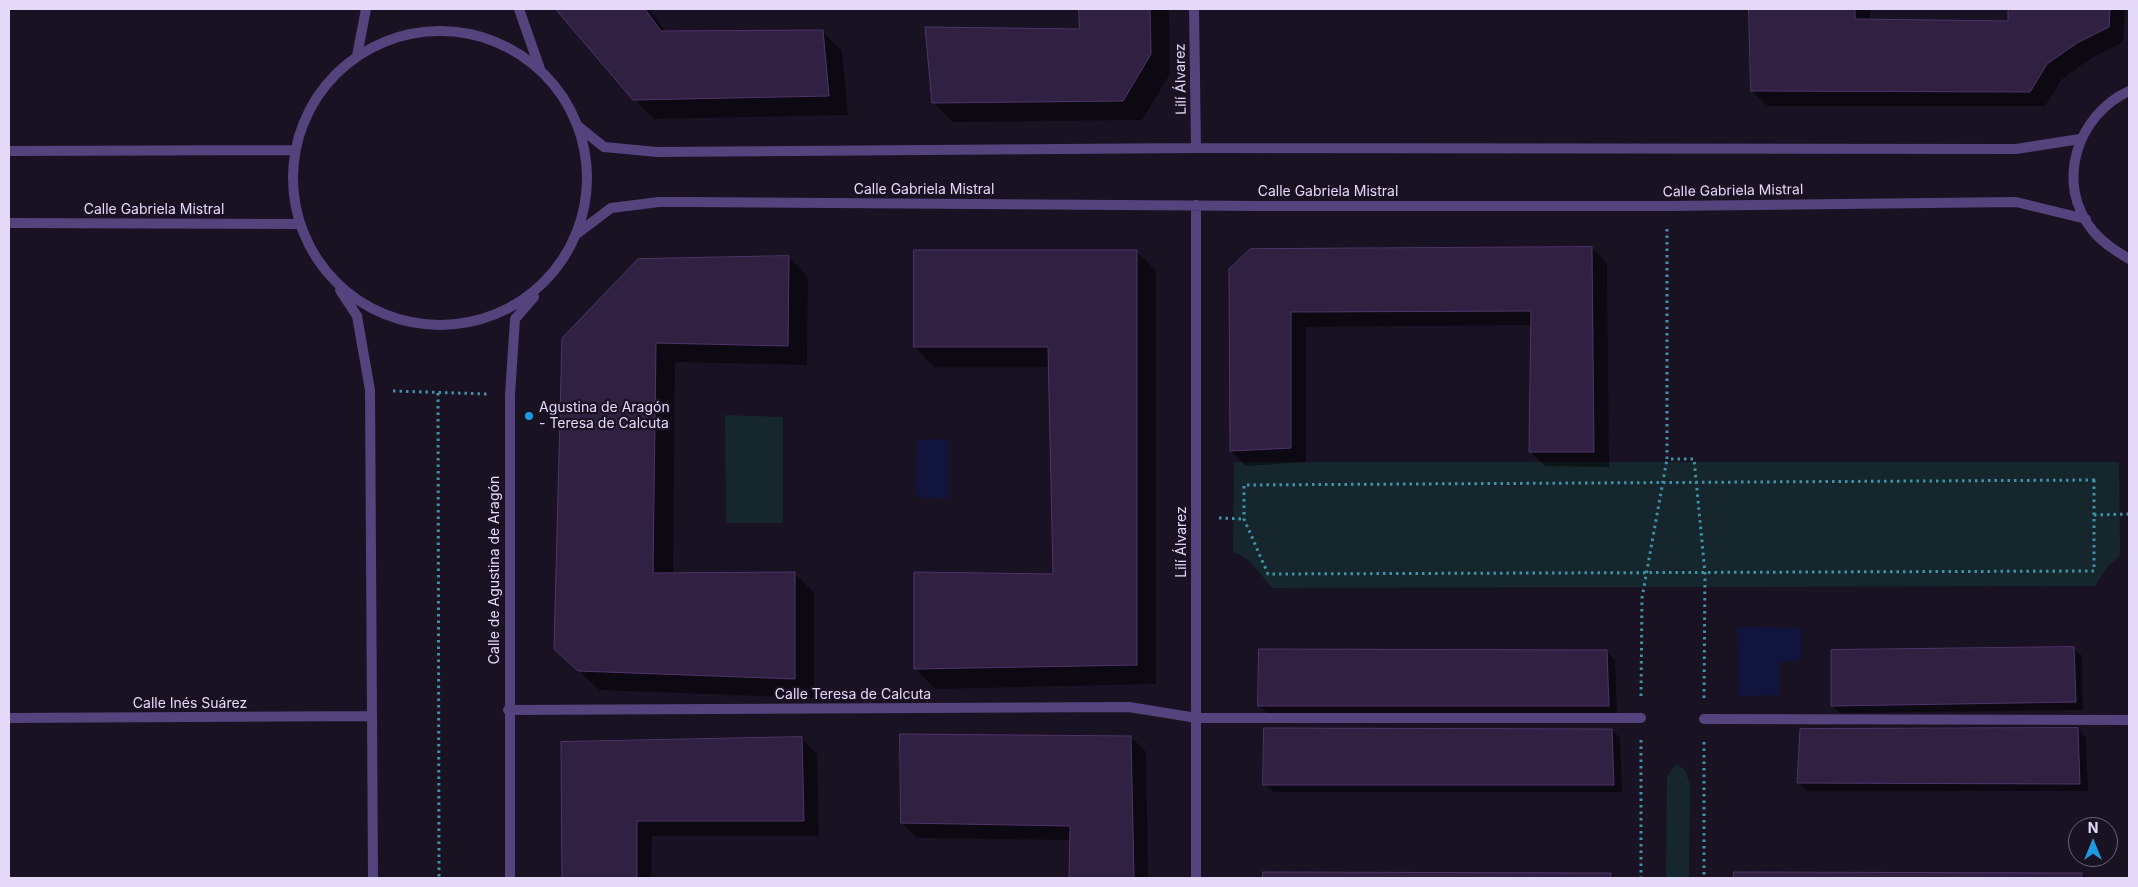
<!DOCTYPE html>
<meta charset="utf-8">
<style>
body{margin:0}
#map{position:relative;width:2138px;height:887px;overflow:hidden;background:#191223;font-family:Inter,sans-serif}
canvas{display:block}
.frame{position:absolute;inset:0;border:10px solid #e5d9fa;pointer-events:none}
.north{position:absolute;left:2068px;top:817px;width:50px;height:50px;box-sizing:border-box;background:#191223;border:1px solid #6b6279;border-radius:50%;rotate:0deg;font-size:14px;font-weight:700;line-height:20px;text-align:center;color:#e5d9fa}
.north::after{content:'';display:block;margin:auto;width:18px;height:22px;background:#1e9ae0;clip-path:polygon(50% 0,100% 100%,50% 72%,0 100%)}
</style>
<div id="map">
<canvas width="2138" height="887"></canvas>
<div class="frame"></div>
<div class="north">N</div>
</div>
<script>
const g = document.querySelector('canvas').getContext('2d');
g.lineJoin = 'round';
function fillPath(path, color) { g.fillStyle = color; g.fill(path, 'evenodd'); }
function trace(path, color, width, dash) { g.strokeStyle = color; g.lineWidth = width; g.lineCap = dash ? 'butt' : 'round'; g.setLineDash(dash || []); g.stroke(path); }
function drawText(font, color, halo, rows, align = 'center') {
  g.font = font + ' Inter,sans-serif'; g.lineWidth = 4.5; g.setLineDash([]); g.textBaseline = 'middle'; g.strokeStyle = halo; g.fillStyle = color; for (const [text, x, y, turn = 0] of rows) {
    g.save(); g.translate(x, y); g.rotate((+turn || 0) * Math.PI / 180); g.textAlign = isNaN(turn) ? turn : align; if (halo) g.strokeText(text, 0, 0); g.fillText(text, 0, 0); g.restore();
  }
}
const green = new Path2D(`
 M725,415l58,2v106h-57z
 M1234,462h885l1,94 -12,10 -13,20 -823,2c-13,-14 -20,-30 -39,-36z
 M1678,765l7,5 5,15 -1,90v3h-23l1,-101 7,-11z`);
const water = new Path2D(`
 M948,439v60l-32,-2 1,-57z
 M1737,627l64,1v32l-22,2v33l-41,1z`);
const shadow = new Path2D(`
 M559,9h90l17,23 156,-1 20,20 6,64 -194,4 -20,-20 -75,-88z
 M1080,9h89l1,65 -28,46 -189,2 -20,-20 148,-72z
 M1750,9h120v12l139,1v-13h116l-2,33 -31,16 -30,21 -17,27h-278l-15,-15z
 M1592,248l15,15 2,204 -64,-1 -15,-15 2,-126 -226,2v135l-60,4 -15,-15 -1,-182z
 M1136,251l20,20v413l-221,5 -19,-20 138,-93 -4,-209h-116l-19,-20z
 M789,257l19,20 -1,88 -132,-3 -2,212 121,-1 20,20v105l-215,-8 -43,-41 8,-311z
 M2073,648l9,8 1,54 -243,3 -8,-8z
 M1607,652l8,8 2,53 -349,1 -8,-8z
 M2078,729l8,9 2,53h-281l-9,-8z
 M1612,730l8,8 2,54h-349l-8,-8z
 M1131,737l15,15 2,126h-78l1,-38 -154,-2 -15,-15z
 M801,738l16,16 2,82h-167l-1,42h-88l-1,-135z
 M1264,873l347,1 3,4h-350z
 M1735,873l347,1 4,4h-351z`);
const building = new Path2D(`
 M558,9h87l16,22 162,-1 6,66 -196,4 -75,-88z
 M1079,9h71l1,45 -28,47 -191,2 -7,-76 154,2z
 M1749,9h106v10l153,2v-12h102l-1,18 -32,16 -30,21 -17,28 -279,-1z
 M1592,247l2,205h-65l2,-141 -240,1v136l-61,3 -1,-182 21,-20z
 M914,250h223v415l-223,4v-97l139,2 -5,-227h-134z
 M789,256l-1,90 -132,-3 -3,230 142,-1v107l-217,-8 -24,-22 8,-311 76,-79z
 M2074,647l2,55 -245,4v-56z
 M1259,649l348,1 2,56h-351z
 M1264,728l348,1 2,56h-351z
 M2078,728l2,56 -283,-1 3,-54z
 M900,734l231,2 3,142h-65l1,-52 -169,-3z
 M802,737l2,84h-167v57h-75l-1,-136z
 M1263,872l348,1v5h-348z
 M1734,872l348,1v5h-348z`);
const path = new Path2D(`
 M1667,229v230h27l11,114 -1,125
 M393,391l94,3
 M438,393l1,485
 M2094,480v91l-826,3 -24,-55v-34z
 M2094,515l35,-1
 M1219,518l25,1
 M1641,696l1,-98 25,-139
 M1641,740v138
 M1704,742v136`);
const street = new Path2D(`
 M519,9l21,60
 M1194,9l2,139
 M293 178a147 147 0 1 1 294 0a147 147 0 1 1-294 0Z
 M357,56l9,-47
 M2129,91c-52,24 -75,93 -36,140 10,12 23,20 36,28
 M579,127l25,20 53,5 539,-4 820,1 64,-10
 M9,151l285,-1
 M1196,205v673
 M9,223l289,1
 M578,233l33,-25 48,-6h27l577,4h404l349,-4 70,17
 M340,290l17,26 13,74 3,488
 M508,710l621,-3 68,11h444
 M9,718l363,-2
 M1704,719l425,1
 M510,878v-483l5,-76 19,-22`);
const markers = [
 [529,416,5,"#1e9ae0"]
];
const streetNames = [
 ["Lilí Álvarez",1181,79,-91],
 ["Calle Gabriela Mistral",924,190],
 ["Calle Gabriela Mistral",1733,191,-1],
 ["Calle Gabriela Mistral",1328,192],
 ["Calle Gabriela Mistral",154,210],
 ["Lilí Álvarez",1182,542,-90],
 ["Calle de Agustina de Aragón",495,570,-90],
 ["Calle Teresa de Calcuta",853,695],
 ["Calle Inés Suárez",190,704]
];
const poiNames = [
 ["Agustina de Aragón",539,408],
 ["- Teresa de Calcuta",539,424]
];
fillPath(green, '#15272c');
fillPath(water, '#11153d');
fillPath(shadow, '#0007');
fillPath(building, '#302041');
trace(building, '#4e356a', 1);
trace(path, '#3f92a7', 3, [2.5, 4]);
trace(street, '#54437c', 10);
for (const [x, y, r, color] of markers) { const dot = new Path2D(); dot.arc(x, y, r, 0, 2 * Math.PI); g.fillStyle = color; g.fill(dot); trace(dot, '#191223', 2); }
drawText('14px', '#e5d9fa', '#191223', streetNames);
drawText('14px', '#e5d9fa', '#191223', poiNames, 'left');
</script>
